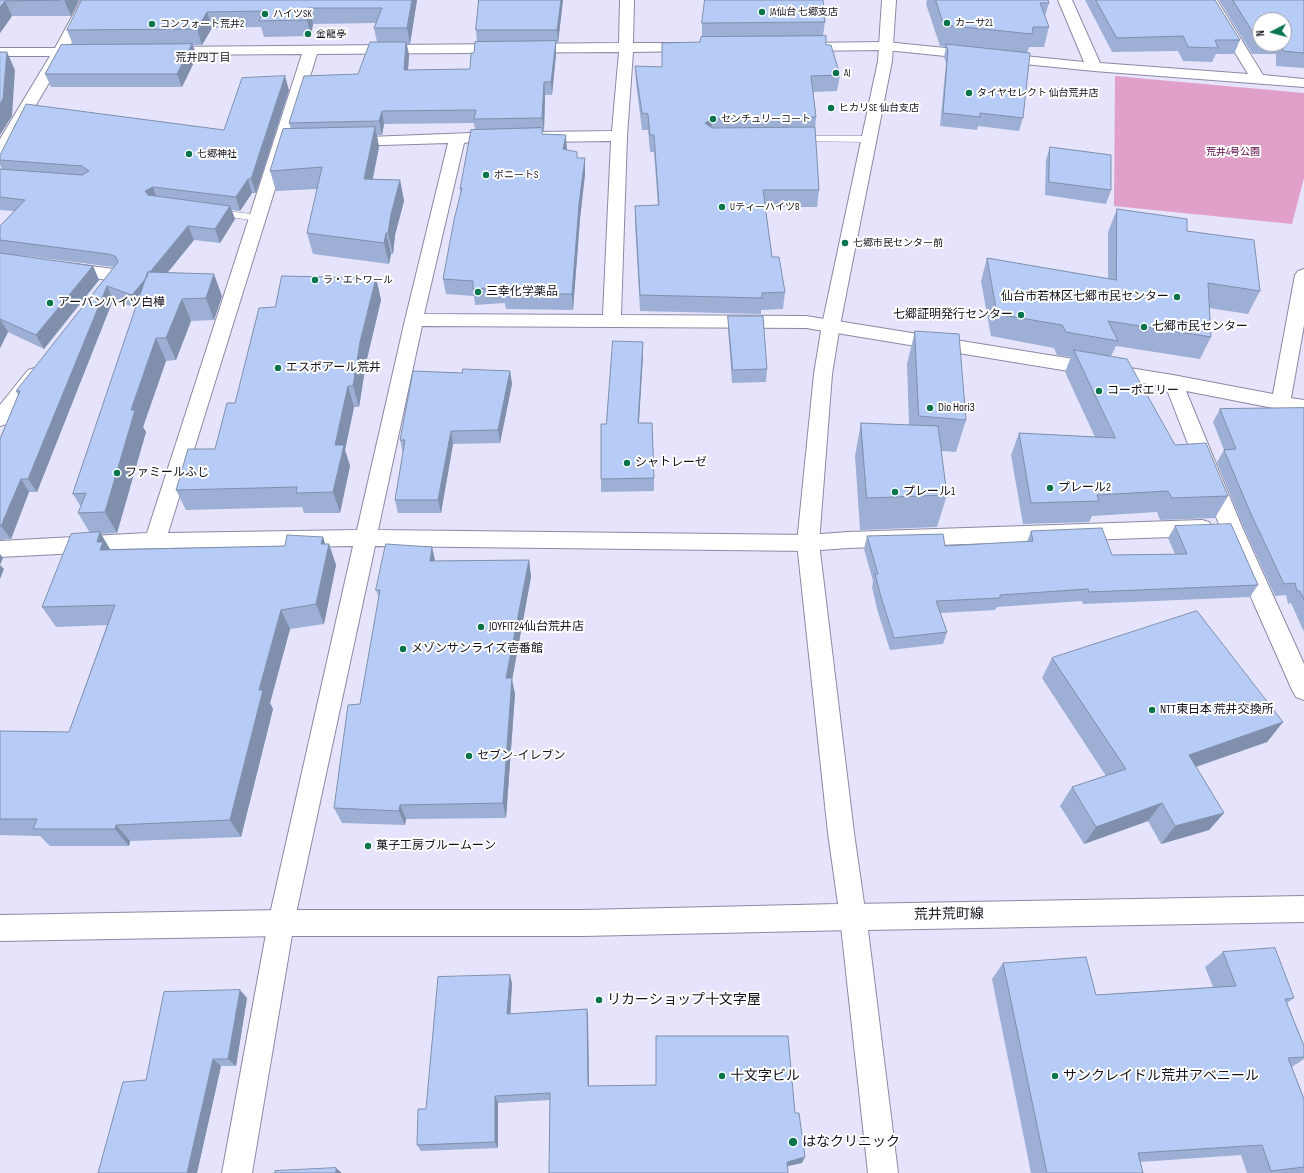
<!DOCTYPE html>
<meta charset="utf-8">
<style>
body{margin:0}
#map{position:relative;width:1304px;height:1173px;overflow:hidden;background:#e6e4fd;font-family:"Sofia Sans Condensed",sans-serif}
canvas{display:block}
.north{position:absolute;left:1252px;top:12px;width:40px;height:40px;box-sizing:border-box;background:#fff;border:1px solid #a1a0a4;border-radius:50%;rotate:264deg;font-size:11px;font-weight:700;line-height:16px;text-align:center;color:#13121c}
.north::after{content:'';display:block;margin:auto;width:14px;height:18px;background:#06744d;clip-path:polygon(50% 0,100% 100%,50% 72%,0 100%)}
</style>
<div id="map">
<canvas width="1304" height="1173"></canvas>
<div class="north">N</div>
</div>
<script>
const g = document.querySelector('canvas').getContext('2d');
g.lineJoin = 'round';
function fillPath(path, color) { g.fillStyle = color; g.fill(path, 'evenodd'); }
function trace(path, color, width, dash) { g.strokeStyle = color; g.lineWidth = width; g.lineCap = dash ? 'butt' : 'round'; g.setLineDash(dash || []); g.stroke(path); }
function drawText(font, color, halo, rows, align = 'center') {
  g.font = font + ' "Sofia Sans Condensed","Noto Sans JP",sans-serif'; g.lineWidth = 4; g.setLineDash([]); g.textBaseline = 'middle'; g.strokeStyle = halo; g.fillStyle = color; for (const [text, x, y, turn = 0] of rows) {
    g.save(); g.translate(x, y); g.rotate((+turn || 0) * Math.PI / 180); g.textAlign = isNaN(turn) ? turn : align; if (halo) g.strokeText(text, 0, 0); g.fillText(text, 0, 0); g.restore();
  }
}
const green = new Path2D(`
 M1115,76l189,17v85l-12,46 -178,-18z`);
const service = new Path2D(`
 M796,136h73l5,3 -5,3 -77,-1 -1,-2z
 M214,209l44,6 6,3 -6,3 -48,-7 -2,-2z`);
const minor = new Path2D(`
 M81,0h14l-26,48 23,1 2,3 -2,3 -27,1 -57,96 -2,3 -6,2v-18l50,-83h-50v-8h55z
 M620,0h14l-1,43h58l5,1 2,3 -2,3 -5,1 -58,1 -6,84 -6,179 185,1 367,59 100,19 22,-119 3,-4 6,-2v56l-13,73 13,2v14l-118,-23 56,136 62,137v36l-8,-3 -4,-7 -72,-163 -54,-140 -360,-59 -384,-2 -44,204 430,5 40,-3 354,-12 7,2 4,6 -4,6 -7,2 -354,12 -40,3 -433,-5 -81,377 -42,250h-30l46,-250 85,-377 -198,3 -155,8v-16l147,-8 155,-479 -137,1 -5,-1 -2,-3 2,-3 5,-1 454,-4zM619,52l-7,79 -75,1 -5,2 -3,3 3,3 5,2 74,-1 -8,174 -179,-1 40,-171 12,-2 3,-3 -3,-3 -5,-2 -128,5 -2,3 2,3 6,2 99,-3 -43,177 -48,210 -189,3 149,-479z
 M1058,0h14l28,63 148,11 -45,-74h14l46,75 41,4v8l-210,-16 -208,-21 -85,1 -5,-1 -2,-3 2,-3 5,-1 85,-1 198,20z
 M67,263l47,6 6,2 3,4 -3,4 -6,2 -53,-8 -3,-4 3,-4z
 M35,368l7,2 2,5 -2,5 -35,44 -7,2v-21l28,-35z`);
const tertiary = new Path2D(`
 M882,0h14l-4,61 -52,264 -8,49 -13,169 35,290 12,84 -4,9 -9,4 -270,6h-302l-281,5v-26l281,-5h302l255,-6 -10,-71 -31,-290 17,-169 8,-49 56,-264z`);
const secondary = new Path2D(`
 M1304,896v26l-436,8 30,243h-30l-28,-256 4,-9 9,-4z`);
const wall = new Path2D(`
 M0,0h79l-8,16h-59l-12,17z
 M82,0h335l-7,44h-3l2,11 -1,15 62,-1 7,-27 -1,-12 3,-30h84l-5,43h-2v11l-4,41h-7l-1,36h-2v3l25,15 11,9h7v16l-5,45 -7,91 -67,-1 -1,-6 -30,2 -1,-9 -28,-2 -3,-15 18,-85 -1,-5 15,-59 -1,-7 -90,1 -2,11h-5l2,12 -6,32 27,1 4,21 -9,34 -2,19h-2l-2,10 -76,-10 -6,-21 10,-44 -41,2 -6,-20 21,-42 -2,-6 69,-49 19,-32 -3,-14 2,-5 -63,1 -2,12 -47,1 -3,-10 -49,1 -10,17h-9l4,11 -15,31h-131l-6,-13 28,-29 -6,-15z
 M927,0h121l1,3 -4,13 4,11 -5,20h-15l-2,6 -4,65 -4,13 -41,-5 -1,4 -37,-4 6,-63 -2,-6 2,-10 -6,-1 -14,-42z
 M1085,0h130l25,40 -6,14h-18l-4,8 -29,-1 -5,-10 -66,1z
 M1219,0h85v68l-28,-2v-12h-24zM1260,20h24v24h-24z
 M825,22l-2,14 3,9 14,30 -3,16 -24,1 3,25 -1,13 4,60 -2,17h-52l7,50 13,35 -2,17 -22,1v4l-121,-3 -5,-88v-17h23l-4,-54h-4l-2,-22h-6l-6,-47 -1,-17 27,1 38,-25 2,-5v-14z
 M289,90l-33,103h-4l-12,18 -8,-1 3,9 -15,24 -26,-3 -27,33 55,23 -8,24 -23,1 -15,39 -10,1 -23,66 3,5 -29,101 -16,1 9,15 175,-3 38,-9 2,7h4l7,21 -12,59 -34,5 -20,74 3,6 -32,128 -111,4 -1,5h-79l-10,-10 -40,-1v-104l69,1 38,-107 -51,2 -14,-20 48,-74 -12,-20 3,-6 -8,-13 63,-186 -23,-8 -76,192h-8l-18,47 -11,1v-101l18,-44 -2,-4 98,-124 -104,-13 83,12 6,14 -55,69 -36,-17 -8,16v-122l14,-15 -14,-1v-41h2l-2,-4v-10l224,-25z
 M1050,147l61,43 -5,14 -61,-9 1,-35z
 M1117,209l70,22 73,60 -12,23 -39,-6 2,29 -11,22 -84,-13 -5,10 64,89 53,51 -13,22 -55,2 -3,-8 -65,4 -3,6 -66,2 -12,-69 8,-22 76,4 -30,-65 6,-15 -14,-2 -3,-7 -63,-12 -10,-55 6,-23 121,21v-47z
 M376,278l5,22 -15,63 -7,44h-5l-9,43 5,16 -10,47h-36l-2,-6 -116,3 -10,-20 39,-41 20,-46 40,-96z
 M728,316l39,53 -1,13 -34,1 -4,-54z
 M915,331l51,89 -10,32 -15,-1 6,44 -10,32 -77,3 -5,-74 6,-33 48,2 -2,-61z
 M643,342v13l-4,68 15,55v13l-53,1v-13l5,-55z
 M510,371l2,13 -12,59 -47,1 -12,69h-43l-3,-13 8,-47 -3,-13 62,-67z
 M1304,408v224l-13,-29 -3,1 -2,-9 -11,1 -32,-70 -26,-64 7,-12 -11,-28 7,-13z
 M1175,526l83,59 -8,12 -167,7 -1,-3 -85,6 -2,3 -55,3 7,19 -4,12 -53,6 -13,-41 -5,-22 1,-6 -9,-32 3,-13 78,10 82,-4 4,-11 81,24 63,-1 -7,-16z
 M432,547l3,14 94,-1 2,17 -19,103 3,14 -9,124 -100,1 -1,6 -63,-2 -8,-15 26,-104 19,-106 -3,-8z
 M1052,658l231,64 -16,20 -71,25 28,46 -15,17 -48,14 -13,-23 -64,23 -24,-38 12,-19 34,-11 -64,-98z
 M1223,952l71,46 -7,5 17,43v13l-12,8 12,32v74h-57l-6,-18 -101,7 3,11h-112l-39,-194 11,-16 93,32 117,-8 -8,-20z
 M512,983l-2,31 77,-5 1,7 1,70 206,27 7,50 -252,-63 -52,3v45l-77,3 -4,-6 9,-36z
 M247,998l-11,68h-15l-24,107h-99l48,-93z`);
const shadedWall = new Path2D(`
 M64,0h15l-8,16z
 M412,0h5l-7,44 -3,-16z
 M561,0h2l-5,43 -1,-13z
 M5,1l7,15 -12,17v-26z
 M309,8l4,16 -2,12 -4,-16z
 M207,12l5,16 -10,17 -5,-16z
 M556,41v13l-4,41 -1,-13z
 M406,42l3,13 -2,28 -3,-13z
 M192,44l5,12 -15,31 -5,-13z
 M7,52l8,18 -3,46 -12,19v-31z
 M285,76l4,14 -33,103 -5,-14z
 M544,82l1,13 -1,36 -2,-13z
 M382,111l2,13 -2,11 -3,-14z
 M712,119l-1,17 -6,-13z
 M375,127l4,20 -11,53 -4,-21z
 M566,135l1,15 -4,-1z
 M585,158v16l-5,45 -7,91 -1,-16 7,-90z
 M248,179l4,14 -12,18 -4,-14z
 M400,180l4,21 -9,34 -2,19 -5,-21 3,-19z
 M153,187l5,14 -7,4 -6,-14z
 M230,206l5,13 -15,24 -5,-14z
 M188,226l6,14 -56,69 -6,-14z
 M386,233l5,21 -2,10 -5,-21z
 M93,266l6,14 -55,69 -8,-14z
 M214,274l8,22 -8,24 -8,-22z
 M376,278l5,22 -15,63 -7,44 -6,-21 7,-44z
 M107,286l6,14 -76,192 -9,-13z
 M182,299l9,22 -15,39 -10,-22z
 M0,319l8,13 -8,16z
 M156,338l10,23 -23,66 3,5 -29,101 -12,-21 26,-102z
 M643,342v13l-5,81v-13z
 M510,371l2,13 -12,59 -2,-13z
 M348,386l6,21 -9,43 5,16 -10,47 -7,-21 2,-47z
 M451,431l2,13 -12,69 -3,-13z
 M21,479l8,13 -18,47 -10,-13z
 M100,532l12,21 1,17 -16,-28z
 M323,537l4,13 2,-6 7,21 -12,59 -8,-20 5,-60z
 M432,547l4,18 -6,-4z
 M0,554l3,4 -3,7 4,4 -4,10z
 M529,560l2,17 -19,103 3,14 -9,124 -3,-15 3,-125z
 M281,610l9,19 -20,74 3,6 -32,128 -11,-17 29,-130z
 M1283,722l-16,20 -92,32 14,-19z
 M1162,803l-14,18 -64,23 12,-17z
 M400,805l6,14 -1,6 -6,-14z
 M1224,813l-15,17 -48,14 14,-18z
 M116,825l14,16 -1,5 -14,-17z
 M510,975l2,8 -2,39 -3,-8z
 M240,990l7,8 -11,68 -8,-7z
 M587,1009l1,7 1,77 -1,-7z
 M213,1059l8,7 -24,107h-10z
 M495,1096l3,7v45l-3,-6z
 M805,1157l-3,6 -18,4 3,-5z
 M336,1168l6,5h-6z`);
const building = new Path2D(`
 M0,0h61l-56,1 -5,6z
 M82,0h330l-5,28h-33l8,-20h-73l-2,12 -48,1 4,-10 -56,1 -10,17 -130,1z
 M479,0h82l-4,30h-81z
 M705,0h118l2,22 -123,1z
 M936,0h112l1,3h-9l9,24h-16l-1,7 -88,-9z
 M1096,0h119l25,40h-25l3,8 -30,-1 -5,-11 -66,2z
 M1233,0h71v53l-21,-2 -1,-7h2v-24h-24v20h-2z
 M826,36v9h5l9,30 -29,1 5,41 -104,2 -7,4 7,5 103,-1 4,63h-56l9,67h7l6,35 -23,1v5l-122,-3 -5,-89 24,-1 -5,-70h-4l-2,-21 -6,-1 -7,-47 27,1v-24l38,-1 1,-5z
 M556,41l-5,41h-7l-2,36 -68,1 2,-9 -94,1 -3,10 -90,2 15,-47 54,-2 12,-32h36l-2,28 66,-1 1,-16h3l1,-11z
 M192,44l-15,30h-132l16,-29z
 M946,44l84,9 -7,65 -43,-5v4l-37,-4 5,-63z
 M0,52h7l-4,47 -3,5z
 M285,76l-34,103h-3l-12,18 -83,-10 -8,4 3,4 82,11 -15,23 -27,-3 -38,46h-2l-1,5 -15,18 -25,-9 -79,193h-7l-20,47h-1v-87l20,-48h-4l102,-129 -3,-6 -7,-2 -108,-14v-14l25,-26 -25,-3v-28l82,6 7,-4 -7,-5 -82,-6v-5l26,-51 198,26 18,-52z
 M375,127l-11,52 36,1 -9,34 -3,19h-2l-2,10 -77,-10 15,-66 -52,4 13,-42z
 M542,128v6l24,1 -3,14 14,3v6h8l-6,46 -7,90h-68v-7l-31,2v-8l-30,-2 11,-59 8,-32 -2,1 11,-59z
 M1050,147l61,8v35l-62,-8z
 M1117,209l70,10v12l67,9 6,51 -52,-8 3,54 -103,-16 10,20 -52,-9 -4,-7 -65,-11 -10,-56 129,22z
 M0,253l93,13 -57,69 -36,-16z
 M148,272l66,2 -8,24 -24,1 -16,39h-10l-25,72h4l-30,102 -27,1 8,-20 -13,1z
 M282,276l94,2 -16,64 -7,44h-5l-13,59h9l-11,47 -37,1 1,-6 -121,3 12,-41h27l12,-46h8l24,-95 16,-1z
 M728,316h35l4,53 -34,1z
 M915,331l44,3 7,86 -47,-4z
 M613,341l30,1 -5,81h14l2,55 -53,1v-55h5z
 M1074,350l53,9 48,86 31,-2 22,53 -56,2 -4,-7 -71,4 2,6 -68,2 -12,-70 96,5z
 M463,369l47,2 -12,59 -47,1 -13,69h-43l10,-60h-5l13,-69 49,2z
 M1304,408v192l-4,-9h-3l-2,-8 -11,1 -33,-70 -27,-64 12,-1 -16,-40z
 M861,423l77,3 9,69 -80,3z
 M1231,524l27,61 -169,7 -1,-3 -88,6v3l-64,3 11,31 -53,6 -13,-41 -6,-23h3l-11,-38 76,-2 2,12 88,-5 -2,-10 71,-3 10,27 75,-1 -12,-28z
 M100,532l-3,10h6l-3,8 185,-4 2,-11 36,2 -2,7h8l-13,60 -35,6 -22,80h4l-33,130 -114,5 -1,4h-82l4,-10h-37v-88l69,1 46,-127 -73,2 29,-73z
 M386,544l46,3 -2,14 99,-1 -23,118h6l-9,125 -103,2 -1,6 -65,-3 14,-103 12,-1 20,-114h-4z
 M1197,611l86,111 -94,33 35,58 -49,13 -13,-23 -66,24 -24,-40 54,-18 -74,-111z
 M1275,948l19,50 -9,1 19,47v11l-16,1 16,41v68l-33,4 -9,-26 -124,8 5,20h-96l-44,-210 83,-6 10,38 140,-9 -13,-34z
 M510,975l-3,39 80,-5 1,77 68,-1v-49h132l7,77h4l6,44 -18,5 1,11h-239l1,-80 -55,3v46l-78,3 1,-36h8l12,-132z
 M240,990l-12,69h-15l-26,114h-89l25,-91 23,-2 18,-88z
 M336,1168v5h-61v-2z`);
const markers = [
 [762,12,4,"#06744d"],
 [265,14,4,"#06744d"],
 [947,23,4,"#06744d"],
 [152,24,4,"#06744d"],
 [308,34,4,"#06744d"],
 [836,73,4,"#06744d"],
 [969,93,4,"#06744d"],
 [831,108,4,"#06744d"],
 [713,119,4,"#06744d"],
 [189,154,4,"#06744d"],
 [486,175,4,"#06744d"],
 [722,207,4,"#06744d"],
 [845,243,4,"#06744d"],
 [315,280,4,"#06744d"],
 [478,292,4,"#06744d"],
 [1177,297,4,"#06744d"],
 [50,303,4,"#06744d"],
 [1021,315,4,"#06744d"],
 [1144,327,4,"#06744d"],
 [278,368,4,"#06744d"],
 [1099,391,4,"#06744d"],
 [930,408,4,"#06744d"],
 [627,463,4,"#06744d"],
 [117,473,4,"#06744d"],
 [1050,488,4,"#06744d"],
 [895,492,4,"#06744d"],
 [481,627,4,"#06744d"],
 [403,649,4,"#06744d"],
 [1152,710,4,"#06744d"],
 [469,756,4,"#06744d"],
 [368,846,4,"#06744d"],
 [599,1000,4,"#06744d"],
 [722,1076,4,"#06744d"],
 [1055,1076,4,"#06744d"],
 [793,1142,5,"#06744d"]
];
const farPoinames = [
 ["JA仙台 七郷支店",770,12],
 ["ハイツSK",273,14],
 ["カーサ21",955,23],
 ["コンフォート荒井2",160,24],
 ["金龍亭",316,34],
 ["AJ",844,73],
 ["タイヤセレクト 仙台荒井店",977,93],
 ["ヒカリSE 仙台支店",839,108],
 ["センチュリーコート",721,119],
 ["七郷神社",197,154],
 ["ボニートS",494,175],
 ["UティーハイツB",730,207],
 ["七郷市民センター前",853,243],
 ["ラ・エトワール",323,280]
];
const farParknames = [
 ["荒井4号公園",1233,152]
];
const farNeighbourhoodnames = [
 ["荒井四丁目",203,58]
];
const poiNames = [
 ["三幸化学薬品",486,292],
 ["仙台市若林区七郷市民センター",1169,297,"right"],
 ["アーバンハイツ白樺",58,303],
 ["七郷証明発行センター",1013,315,"right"],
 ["七郷市民センター",1152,327],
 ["エスポアール荒井",286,368],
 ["コーポエリー",1107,391],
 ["Dio Hori3",938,408],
 ["シャトレーゼ",635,463],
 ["ファミールふじ",125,473],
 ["プレール2",1058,488],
 ["プレール1",903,492],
 ["JOYFIT24仙台荒井店",489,627],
 ["メゾンサンライズ壱番館",411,649],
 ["NTT東日本 荒井交換所",1160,710],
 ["セブン-イレブン",477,756],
 ["菓子工房ブルームーン",376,846]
];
const nearStreetnames = [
 ["荒井荒町線",949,915,-1]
];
const nearPoinames = [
 ["リカーショップ十文字屋",607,1000],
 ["十文字ビル",730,1076],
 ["サンクレイドル荒井アベニール",1063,1076],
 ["はなクリニック",802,1142]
];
fillPath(green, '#e1a0ca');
trace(service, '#8b89a4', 1);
trace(minor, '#8b89a4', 2);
trace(tertiary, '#8b89a4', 2);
trace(secondary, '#8b89a4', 2);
fillPath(service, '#fff');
fillPath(minor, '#fff');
fillPath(tertiary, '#fff');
fillPath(secondary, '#fff');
fillPath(wall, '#9dafd4');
fillPath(shadedWall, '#7f8fac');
fillPath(building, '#b6ccf6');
trace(building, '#7f8fac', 1);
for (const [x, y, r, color] of markers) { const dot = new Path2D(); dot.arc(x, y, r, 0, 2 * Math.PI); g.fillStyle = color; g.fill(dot); trace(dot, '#fff', 1.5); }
drawText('10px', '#13121c', '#fff', farPoinames, 'left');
drawText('10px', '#580044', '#fff', farParknames);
drawText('11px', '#13121c', '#fff', farNeighbourhoodnames);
drawText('12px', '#13121c', '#fff', poiNames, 'left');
drawText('14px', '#13121c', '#fff', nearStreetnames);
drawText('14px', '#13121c', '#fff', nearPoinames, 'left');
</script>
